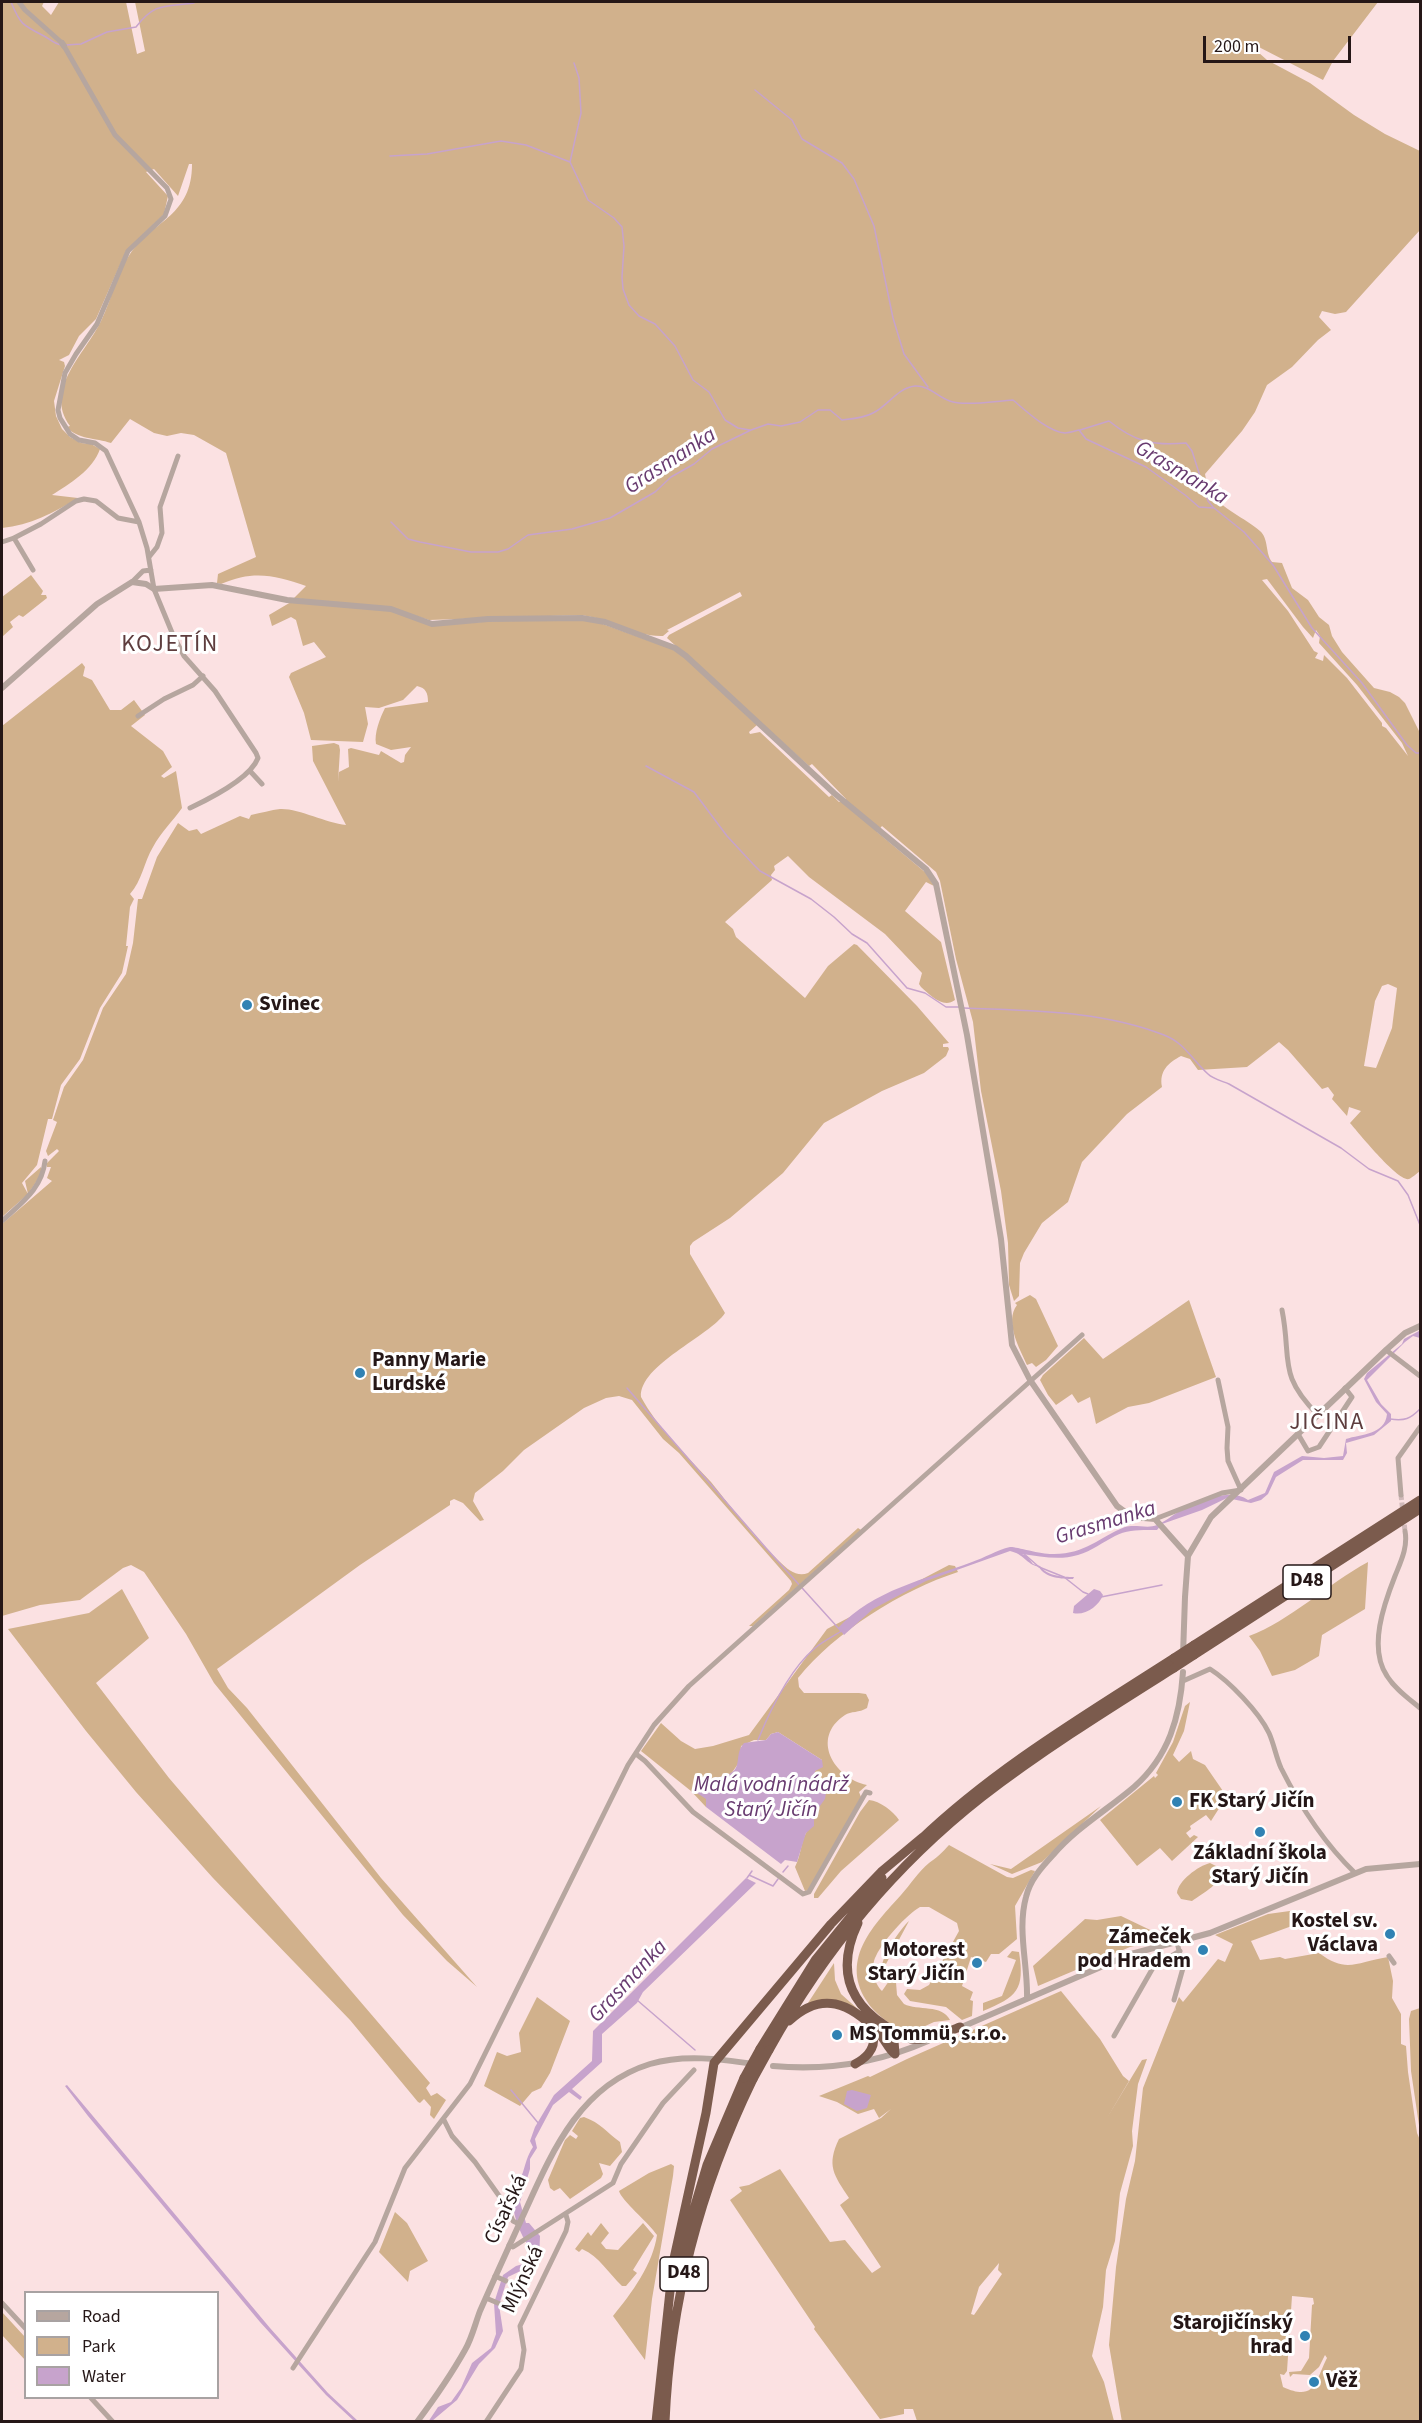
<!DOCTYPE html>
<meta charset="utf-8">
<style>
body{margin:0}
#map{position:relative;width:1422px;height:2423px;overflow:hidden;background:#fbe1e2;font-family:"Source Sans 3",sans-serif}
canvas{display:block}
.frame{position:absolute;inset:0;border:3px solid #251717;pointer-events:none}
.legend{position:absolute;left:24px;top:2291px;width:195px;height:108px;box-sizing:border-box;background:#fff;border:2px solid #a8a2a2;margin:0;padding:8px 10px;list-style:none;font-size:18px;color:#251717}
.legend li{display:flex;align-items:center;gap:12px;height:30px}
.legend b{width:30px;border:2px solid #a8a2a2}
.scale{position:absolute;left:1203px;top:36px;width:148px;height:27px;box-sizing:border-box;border:3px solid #251717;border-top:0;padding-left:8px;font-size:18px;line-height:21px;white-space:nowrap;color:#251717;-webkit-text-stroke:4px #fff;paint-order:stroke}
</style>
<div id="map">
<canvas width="1422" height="2423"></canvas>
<div class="frame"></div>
<ul class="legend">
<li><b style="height:8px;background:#b6a69f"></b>Road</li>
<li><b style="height:16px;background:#d1b18c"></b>Park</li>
<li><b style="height:16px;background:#c7a3cc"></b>Water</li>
</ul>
<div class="scale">200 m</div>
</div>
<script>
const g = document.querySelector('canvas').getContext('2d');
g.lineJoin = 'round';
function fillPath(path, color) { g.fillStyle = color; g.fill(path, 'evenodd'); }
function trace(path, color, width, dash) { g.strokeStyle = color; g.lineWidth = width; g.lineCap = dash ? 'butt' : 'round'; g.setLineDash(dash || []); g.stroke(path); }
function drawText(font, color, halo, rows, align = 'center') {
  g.font = font + ' "Source Sans 3",sans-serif'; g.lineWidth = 6; g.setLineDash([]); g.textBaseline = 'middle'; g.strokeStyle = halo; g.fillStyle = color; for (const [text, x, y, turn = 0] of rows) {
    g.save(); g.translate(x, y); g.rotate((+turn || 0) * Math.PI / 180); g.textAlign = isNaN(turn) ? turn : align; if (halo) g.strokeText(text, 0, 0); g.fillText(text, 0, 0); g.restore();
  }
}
const green = new Path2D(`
 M2,2h42l-2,4 9,9 8,-13h67l11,52 8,-3 -10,-49h1243l-45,59 -10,19 -72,-37 -2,1 18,16 43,23 44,32 31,19 35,17v79l-74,82 -11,2 -13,-3 -3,6 12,13 -13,10 -26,27 -25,18 -12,27 -13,19 -37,43c1,5 2,14 5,18 12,17 35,26 50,39 9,8 5,22 12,31l10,1 10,25 16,12 11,17 10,8 3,11 10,16 32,36 16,4 9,5 6,6 15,30v438c-3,2 -8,7 -11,8 -11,3 -51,-47 -59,-56l11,-12 -12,-4 -2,9 -15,-17 2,-4 -6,-8 -6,2 -34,-39 -9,-8 -32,25 -49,3 -8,-11 -9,-3c-13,7 -22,15 -19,31l-35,27 -45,48 -14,40 -26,21 -18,30 -4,10 -1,33 -5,5 -5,-16 -1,-42 -7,-52 -20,-100 -8,-69 -17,-63 -16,-78 -4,-9 -54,-46 -5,6 49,41 8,13 -8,-4 -21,29 36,31 14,58c-12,9 -25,-5 -34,-13l-2,-3 3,-11 -37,-39 -76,-57 -21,-21 -14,10 1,4 -4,5 1,5 -47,42 8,7 3,8 69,61 23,-32 26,-22 3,1 60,61 32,37 -6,1v3h5l1,2 -3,7 -22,17 -42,18 -58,32 -41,50 -53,45 -37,24 -3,4v8l35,59c-15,23 -86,52 -84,84 16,30 47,60 70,85 21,26 45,58 69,80 8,8 17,15 28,11l50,-45 3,2 -108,96h-4l40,-36 3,-6 -1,-3 -112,-128 -16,-14 -31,-39 -13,-4 -13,2 -22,10 -60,42 -21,21 -28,22 -2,8 11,19 -4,1 -17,-18 -9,-4 -4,2v4l-90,60 -143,104 11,19 19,20 134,170 96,109 -30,-26 -44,-46 -189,-232 -28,-49 -42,-62 -13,-7 -8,3 -43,32 -40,5 -38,11v-392l50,-43 -5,-3 4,-11h-4l-1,-3 13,-13 -2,-2 -9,7 -2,-5 11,-29 -4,-2 11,-33 19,-27 20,-52 23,-34 7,-31 5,-44h4l15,-42 21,-34 11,8 8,-2 4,5 39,-18 9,3 2,-4c10,-2 20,-5 29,-6 18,-1 46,14 66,16l-33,-64 -1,-15 22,-3 5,2 1,5 -2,32 1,-10 10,-5 -1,-18 3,-1 28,7 2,-4 20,12 3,-1 1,-7 6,-8 -20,3 -15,-6c-2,-11 4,-26 9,-36l43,-6c0,-9 -2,-14 -11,-16l-14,14 -24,8 -14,-1 3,17 -5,18 -52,-2 -7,-27 -15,-36 2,-4 35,-16 -12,-15 -11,4 -7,-26 -5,-3 -19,9 -3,-11 22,-13 100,8 39,15 69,-4 82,-1 16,2 75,27 11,7 74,69 -8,7 1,2 10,-2 69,65 3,-2 7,7 7,-3 -34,-35 -3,2 -142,-128 2,-3 73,-39 -2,-4 -73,38 2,1 -6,5c-29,1 -53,-18 -83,-21l-151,5 -28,-9 -107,-13 12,-12c-31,-11 -53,-16 -85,-2l-4,-1 1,-9 38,-17 -30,-104 -32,-18 -13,-2 -14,3 -13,-3 -24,-14 -19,24c-15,-5 -35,-4 -44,-16l3,-1c-27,-37 16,-73 31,-105 11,-22 15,-48 29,-67 25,-35 62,-38 62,-90h-3l-11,32 -24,-27 -8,3 22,24 -4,18 -38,37 -30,68 -17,17 -10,19 -10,5 5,2 1,4 -11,35 2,15 6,13 8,8 11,6 10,1 9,5c-7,21 -31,35 -48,46l26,3c-24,15 -48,27 -76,30zM1267,579l36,48 10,11 3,-8 4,6 -1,7 38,42 45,58 6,13 -22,-28 -4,-2v-3l-35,-45 -23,-23 -1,6 -8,-3 3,-5 -4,-2 -26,-40 -26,-31zM1388,984l9,4 -5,40 -16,40 -12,-2 11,-65 7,-15z
 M31,575l12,16 -2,4h5l1,3 -24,19 -4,-2 -9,7 3,5 -11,10v-40z
 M82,663l3,4 -2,9 9,4 18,30h11l13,-10 11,15 -14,11 32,25 9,16 -11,9 3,2 12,-7 6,37c-9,13 -21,24 -29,39 -9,15 -11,34 -23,47l4,5 -4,8 -4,39h2l-6,27 -22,35 -20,51 -19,26 -9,34h-4l-11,46 -15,18 6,11 -3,-13 16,-14 1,6 -14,21 -26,23v-491z
 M1030,1295l6,4 22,47 -12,14 -10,7 -4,-4 -5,2c-7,-16 -23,-43 -10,-60l-2,-2z
 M1189,1300l27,77 -67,26 -21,4 -32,17 -6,-27 -12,6 -6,-9 -16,11 -8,-10 -8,-15 3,-5 41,-37 19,21z
 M1368,1562l-3,47 -43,26 -3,21 -24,14 -23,6 -12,-25 -11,-15c41,-15 78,-52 119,-74z
 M949,1565l6,1 3,6c-56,18 -123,60 -160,106l1,9 5,6h55l7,1 3,6 -2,8c-8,5 -16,3 -22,7 -35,23 -11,63 22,70l-8,7 2,5 -52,93 -4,1 -10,-24c6,-12 6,-25 11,-34 4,-8 7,-15 10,-24l3,-1 1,-20 -5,-9v-8l7,-11 -44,-28 -7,2 -5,6h-12l-13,6 -1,15 -9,13h-6l-14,9 -5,24 -15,-16 -50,-40 20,-28 20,18 14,8 18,-3 36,-11 78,-106z
 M122,1589l27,49 -53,45 73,95 261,305 -4,5 5,8 6,-3 9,7 -12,19 -4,-4 1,-8 -7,-8 -4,4 -2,-1 -68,-82 -137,-142 -77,-86 -50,-61 -78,-102 81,-16z
 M1190,1702l-6,29 -11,24 6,7 12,-11 2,8 12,6 20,29v5l-14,22 -5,-6 -16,11 1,3 -5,4 4,5 4,-3 4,2 -26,24 -12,-13 -23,18 -37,-46 54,-44 1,2 3,-3 -2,-2 17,-31 12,-36z
 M869,1800c11,1 24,11 30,20l-58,51 -23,27h-4v-4l46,-82z
 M1101,1806l-59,56 -30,12 -22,-10 21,5z
 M949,1845l58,32 6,1 18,-8 4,1 -20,35 2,33 -18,15h-8l-5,8 -15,-5 -9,29 11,6 -3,8 3,1 -1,15 -10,4 -16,-13 -36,-6 -6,-7 3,-5 13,1 9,-5 30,-54 -2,-8 -28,-16h-9c-14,8 -37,34 -44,49 -6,11 -2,27 6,35l7,-10c-4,-4 -7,-7 -7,-13 -1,-11 19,-40 27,-47l-23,43 -1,7 11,11 1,13 7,9c14,7 38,0 46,16l-16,2 -24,11c-16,-5 -36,-19 -44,-33 -26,-42 9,-76 35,-105 9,-10 18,-24 28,-32 6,-4 14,-11 20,-18z
 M1210,1863l10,5c4,15 -17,25 -28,33l-11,-2 -4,-6c1,-12 21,-27 33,-30z
 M1297,1910l3,13 -49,18 9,19 20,-3 5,2 34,-6c28,21 37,9 69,4l5,24 -1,17 9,16v30l5,2 2,26 9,61 3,7v281l-298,1 -13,-77 7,-78 10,-68 9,-38 8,-73 36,-91 4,5 35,-43 7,3 8,-18 -18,-9 53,-21zM1292,2296l21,2 1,6 -2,1 -3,53 -8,13 -12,1 1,5 3,-3 17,1 9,-8 6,-12 2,3c-12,23 -11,44 -44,29l-3,-13 4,1 3,-4z
 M1121,1916l46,22 -37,9 -92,39 -5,-20 52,-47 12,1z
 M1012,1951l7,1c6,38 -2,45 -36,59v-8l19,-7 14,-36 -9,-3z
 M834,1963l1,17 6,14 47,42 -37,-28 -45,-2z
 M1061,1991l39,48 23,37 6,5 -22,37 35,-58 5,-1 -9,25 -6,47 1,15 -13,47 -5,48 -9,29 -3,37 -11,49 12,26 10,39h-197l-4,-12h-9v5l-24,5 -66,-90 1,-2 -85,-127 12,-9 -3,-4 10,-2 31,-16 50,73 15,-2 27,33 9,-6 -41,-62 9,-7c-15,-23 -23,-32 -10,-59l42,-21 10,-9 -12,9 -5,-9 -16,5 -21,-12 -18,-6 49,-20 2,1 37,-18zM999,2263l-1,7 4,4 -28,41 -3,-1 8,-27z
 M537,1997l33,24 -20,52 -9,15 -9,4 -12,14 -36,-20 13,-34 10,4 14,-4 -2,-19z
 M1420,2008v124l-9,-61 -2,-52 2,-8z
 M584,2117c17,6 22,15 36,25l2,10 -12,14 -11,-3 4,11 -2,4 -31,21 -10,-11 -6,3 -4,-3 -2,-8 17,-40 5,-5 6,4 2,-3 -6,-5 8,-13z
 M671,2164l3,2 -1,10 -21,123 -7,61 -32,-44c19,-23 40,-52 44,-81 -8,-12 -36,-35 -38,-44l30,-18z
 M395,2212l12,11 21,38 -18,10 -2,11 -29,-30z
 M601,2223l8,10 -8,10 5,6 12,1 25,-27 11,13 -21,34 4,3 -11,13h-4c-14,-13 -22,-29 -40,-37l-3,3 -4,-3 13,-17 3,4z
 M2,2312l23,25v23l-23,-25z`);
const water = new Path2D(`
 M1419,1331l1,7 -7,-2 -8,6 -38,38 14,24 10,10v7l-17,14 -28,8 1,10 -4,7h-40l-27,17 -8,17 -7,6 -10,3 -24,-5 -25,12 -40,14 -5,6c-14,0 -29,-1 -42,6 -12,6 -23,15 -37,19 -20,6 -37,1 -56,-1l5,2 6,8 7,2c7,10 23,11 34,11l-1,2c-11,0 -28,-1 -34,-12 -13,-3 -15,-13 -29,-16l-84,30 -53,28 -29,26 -6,-7c35,-38 88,-49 134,-66 12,-4 25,-12 38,-15 4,-1 33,8 44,7 32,0 45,-17 71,-27 10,-3 23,2 32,-2 8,-3 15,-10 23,-14 19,-10 50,-24 68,-11l17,-7 9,-21 28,-16 22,2 19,-2 3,-17c15,-5 39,-4 41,-25l-11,-12 -12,-23 3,-6 35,-29 2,-5z
 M1094,1589l6,2 3,4c-4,11 -18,21 -30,18l1,-7z
 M778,1732l44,28 1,7 -8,4v8l11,14 -1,6 -11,15v12l-8,7 -9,29 -12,-2 -4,4 -75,-57v-8l-9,-6 8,-5 3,-5 5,-1 1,-4c35,-5 17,-20 30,-35l22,-3 5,-6z
 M746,1878l10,5 -113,109 -6,11 -35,31v28l-30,27 10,8 -2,3 -11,-8 -16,13 -18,34 2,9 -7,11v10l-10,33 6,21h3l11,13 -1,26 -31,15 -9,28 4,26 -8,17 -16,16 -22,36 -25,21 -4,1 10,-15 13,-5 10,-14 11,-25 19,-15 5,-14 -2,-31 9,-28 13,-9 14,-4 4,-5c-1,-8 -7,-12 -11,-20 -14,-31 -11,-36 0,-65 3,-9 4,-16 10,-25l-3,-6 5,-14 19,-32 38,-34 1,-30z
 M67,2085l203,243 58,65 30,28h-4l-28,-26 -66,-73 -172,-206 -23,-30z
 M852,2090l19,5 -4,13 -10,3 -13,-7 3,-13z`);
const stream = new Path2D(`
 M11,2c9,22 11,23 33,34 6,3 10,8 17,9
 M66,45l15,-1 26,-12 29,-5c19,-25 29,-20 58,-24
 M755,90l37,30 10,19 40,24 12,16 20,47 19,92 11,36 24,33
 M390,156l37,-2 74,-13 25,4 44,17 18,38 26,18 8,9 2,19 -2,31 1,12 6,16 10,11 16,8 20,22 18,34 16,12 16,28 13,8 12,2
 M570,162l11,-49 -2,-35 -5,-15
 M1080,430l29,-9c26,21 44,25 77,22l6,8 16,50 5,6
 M391,522l17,17 12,3 51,10h27l10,-3 20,-14 44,-6 38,-11 45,-26 16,-15 23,-13 18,-15 39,-19 17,-6 13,2 19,-4 18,-12h12l12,10c10,-1 22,-2 31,-7 15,-7 24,-25 42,-27 15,-1 24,13 38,16 15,4 43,-1 60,-2 12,10 35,32 52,33 4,0 10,-2 14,-3l7,9 60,28 39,28 14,12 15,1 30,24 29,33 39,63 50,55 45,62 9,8h4
 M646,766l48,26 33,44 26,28 7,7 51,28 23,18 18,17 15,9 40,45 18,5 21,14h13
 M964,1008c67,3 136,2 200,27 21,8 28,25 44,39 5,5 14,7 21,10l112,64 28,21 29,12 10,14 12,30
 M627,1388l139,160 74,82
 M1390,1419c15,2 20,0 30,-10
 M1022,1552l17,15 25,10 19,15 5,2
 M1101,1597l61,-12
 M758,1740c13,-32 31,-70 57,-92 8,-7 19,-12 28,-18
 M783,1872l5,-6
 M749,1875l24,11 5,-7
 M747,1878l5,-7
 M637,2000l58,50
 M511,2090l28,34`);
const minorTunnel = new Path2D(`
 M1401,1495l4,36`);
const minor = new Path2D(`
 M19,2l6,8 37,33
 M64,46l51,89 52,53 4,11 -6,17 -37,35 -31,73 -21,30 -11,19 -7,37 2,8 10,16 9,6 16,3 11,8 33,71 8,26 7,41 19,46 11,21 31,35 41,62 2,5c-8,21 -49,41 -68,50
 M14,538l19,32
 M2,542l12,-4 27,-14 35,-23 8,-2 12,2 22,17 21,4
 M149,557l8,-10 5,-14 -2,-26 18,-51
 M132,582l11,-11 8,-1
 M138,716l26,-17 29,-14 10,-9
 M250,771l12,13
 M2,1221c19,-18 40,-32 43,-60
 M1282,1310c10,50 -5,64 36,105
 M1386,1350l34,26
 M1298,1434l10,17 11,-4 33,-50 -7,-9
 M1401,1495l-3,-37 22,-31
 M1155,1519l67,-26 19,-3 -13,-29 -1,-13 1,-21 -10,-47
 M1405,1531c3,16 -4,30 -10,45 -11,28 -27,72 -8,100 8,13 21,22 33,32
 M1183,1681l27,-12c19,12 49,43 59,64 5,11 7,24 12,35 19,38 43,75 74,105
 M636,1754l9,7 48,51 110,82 6,-2 57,-100 4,1
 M1389,1956l5,7
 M1174,2000l9,-32 -6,-26
 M1114,2036l40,-70 26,-15
 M444,2120l8,16 23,26 32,45 6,14 6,3
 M509,2245l4,2 100,-64 8,-19 42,-61 31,-33
 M495,2276l11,5
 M486,2298l14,6
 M2,2303l24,26
 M293,2368l82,-126 30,-74 65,-84 158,-319 26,-40 35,-39 393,-351
 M91,2398l22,24
 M486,2422l35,-53 3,-19 -4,-24 46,-95 2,-9 -2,-7`);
const tertiary = new Path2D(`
 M62,43l2,3
 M2,688l95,-84 35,-22 14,2 8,5 58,-4 75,15 104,9 41,15 56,-5 94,-1 23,4 70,26 11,8 148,137 92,76 10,15 31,151 34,204 11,106 18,35 87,126 15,11 23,2 33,37
 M1183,1655l2,-58 3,-41 23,-39 175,-167 19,-17 15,-7
 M1027,1998c1,-33 -10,-68 -1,-101 4,-17 15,-29 27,-42 23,-27 54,-45 81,-68 35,-31 46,-70 49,-115
 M957,2029l174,-75 79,-21 156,-64 54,-5
 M773,2066c55,5 105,-3 155,-25
 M417,2422c18,-24 34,-47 48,-72 7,-12 10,-26 15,-39 15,-34 31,-69 47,-104 27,-60 55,-122 123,-143 34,-10 70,-5 104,0`);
const motorway = new Path2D(`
 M1194,1645l226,-145
 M1194,1655l226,-146
 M919,1841c76,-73 168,-127 255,-183
 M858,1923c-19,40 -14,75 25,101 8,6 17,13 28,15 16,2 34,-6 49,-12
 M789,2021c33,-31 61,-18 89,11 7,7 10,17 17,22
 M886,2029l8,12 1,13
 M760,2049l56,-90 66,-81
 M769,2050c54,-97 125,-184 213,-253 61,-47 127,-88 192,-129
 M855,2064c15,-8 24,-20 15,-37
 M680,2256l27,-91 37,-87
 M656,2422l17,-159 33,-150 8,-50 117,-139 50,-52 42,-35
 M665,2422c5,-120 36,-236 88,-343`);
const motorwayBridge = new Path2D(`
 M1174,1658l20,-13
 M1174,1668l20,-13
 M744,2078l16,-29
 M753,2079l16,-29`);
const markers = [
 [247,1005,6,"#3182b3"],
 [360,1373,6,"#3182b3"],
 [1177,1802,6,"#3182b3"],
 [1260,1832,6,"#3182b3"],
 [1390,1934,6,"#3182b3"],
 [1203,1950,6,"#3182b3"],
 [977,1963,6,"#3182b3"],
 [837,2035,6,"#3182b3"],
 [1305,2336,6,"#3182b3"],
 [1314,2382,6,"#3182b3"]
];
const shields = [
 [1307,1582,48],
 [684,2274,48]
];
const shieldNames = [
 ["D48",1307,1582],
 ["D48",684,2274]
];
const poiNames = [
 ["Svinec",259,1005],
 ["Panny Marie",372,1361],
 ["Lurdské",372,1385],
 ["FK Starý Jičín",1189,1802],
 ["Základní škola",1260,1854,"center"],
 ["Starý Jičín",1260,1878,"center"],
 ["Kostel sv.",1378,1922,"right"],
 ["Václava",1378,1946,"right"],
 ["Zámeček",1191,1938,"right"],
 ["pod Hradem",1191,1962,"right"],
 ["Motorest",965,1951,"right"],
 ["Starý Jičín",965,1975,"right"],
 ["MS Tommü, s.r.o.",849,2035],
 ["Starojičínský",1293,2324,"right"],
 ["hrad",1293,2348,"right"],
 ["Věž",1326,2382]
];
const streetNames = [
 ["Císařská",507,2210,-65],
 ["Mlýnská",524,2280,-65]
];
const waterNames = [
 ["Grasmanka",671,462,-33],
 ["Grasmanka",1181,474,31],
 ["Grasmanka",1106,1524,-17],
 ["Malá vodní nádrž",771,1786],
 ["Starý Jičín",771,1811],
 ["Grasmanka",629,1982,-47]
];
const quarterNames = [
 ["KOJETÍN",170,646],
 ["JIČINA",1327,1424]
];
fillPath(green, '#d1b18c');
fillPath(water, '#c7a3cc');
trace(stream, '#c7a3cc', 1.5);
trace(minorTunnel, '#d0b9b9', 5, [5, 2.5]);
trace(minor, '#b6a69f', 5);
trace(tertiary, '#b6a69f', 6);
trace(motorway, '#7b5b4d', 9);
trace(motorwayBridge, '#7b5b4d', 9);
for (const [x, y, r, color] of markers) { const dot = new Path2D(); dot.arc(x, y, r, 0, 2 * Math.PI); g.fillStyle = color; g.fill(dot); trace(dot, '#fff', 2); }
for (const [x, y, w] of shields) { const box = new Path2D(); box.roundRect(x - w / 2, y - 17, w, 34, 4.5); g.fillStyle = '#fff'; g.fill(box); trace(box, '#251717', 1.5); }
drawText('bold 20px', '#251717', null, shieldNames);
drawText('bold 21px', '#251717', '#fff', poiNames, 'left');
drawText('21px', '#251717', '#fff', streetNames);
drawText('italic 22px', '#683b70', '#fff', waterNames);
g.letterSpacing = '1.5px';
drawText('24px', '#5e3d3e', '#fff', quarterNames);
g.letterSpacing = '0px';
</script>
